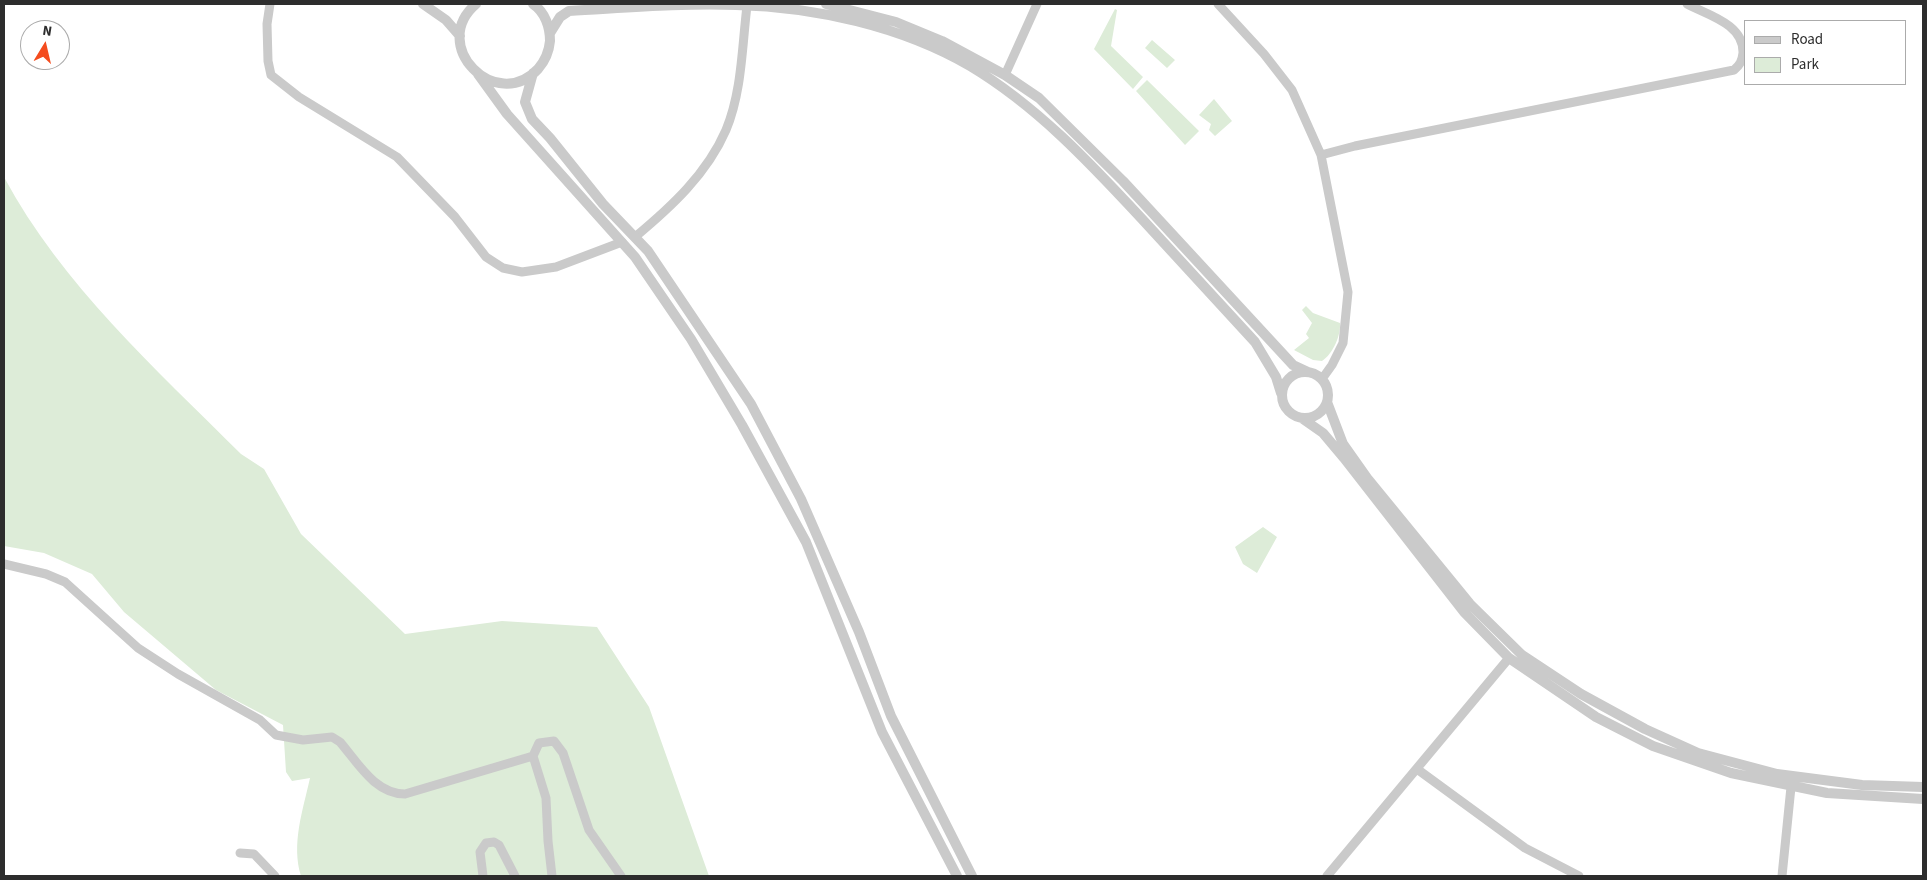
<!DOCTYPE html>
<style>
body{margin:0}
#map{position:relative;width:1927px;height:880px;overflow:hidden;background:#fff;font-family:"Source Sans 3",sans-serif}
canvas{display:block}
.frame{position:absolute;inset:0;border:5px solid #2d2d2d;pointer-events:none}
.legend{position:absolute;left:1744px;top:20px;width:162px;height:65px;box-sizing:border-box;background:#fff;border:1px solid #ababab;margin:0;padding:6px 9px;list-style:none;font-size:15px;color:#2d2d2d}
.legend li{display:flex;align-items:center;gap:10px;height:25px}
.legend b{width:25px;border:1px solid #ababab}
.north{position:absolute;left:20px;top:20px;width:50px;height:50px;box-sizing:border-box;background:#fff;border:1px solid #ababab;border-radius:50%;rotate:9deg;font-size:14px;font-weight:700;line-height:20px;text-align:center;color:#2d2d2d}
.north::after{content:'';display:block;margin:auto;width:18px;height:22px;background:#f44c1e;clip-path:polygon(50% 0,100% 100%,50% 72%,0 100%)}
</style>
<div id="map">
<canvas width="1927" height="880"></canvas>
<div class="frame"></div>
<ul class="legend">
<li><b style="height:6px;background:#cacaca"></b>Road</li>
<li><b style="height:14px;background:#ddecd8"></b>Park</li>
</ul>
<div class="north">N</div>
</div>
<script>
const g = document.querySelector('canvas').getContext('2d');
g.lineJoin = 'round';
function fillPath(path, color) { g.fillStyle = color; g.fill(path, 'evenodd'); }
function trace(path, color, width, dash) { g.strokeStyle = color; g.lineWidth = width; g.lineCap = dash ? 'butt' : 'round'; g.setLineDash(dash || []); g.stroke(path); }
const green = new Path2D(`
 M1115,9l2,1 -6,36 32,31 -10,12 -39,-40z
 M1152,40l23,20 -8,8 -22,-20z
 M1147,80l52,51 -14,14 -49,-54z
 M1214,99l18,22 -17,15 -6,-6 2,-6 -12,-9z
 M4,177c58,108 151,191 237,277l23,15 37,65 104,100 97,-13 95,6 52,80 60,169h-408c-10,-32 2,-66 9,-98l-18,3 -6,-9 -3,-47 -67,-35 -92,-78 -32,-38 -48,-21 -40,-7z
 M1306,306l7,7 27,10c1,12 -7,31 -18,38l-9,-1 -19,-10 15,-12 -3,-4 6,-11 -10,-13z
 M1263,527l14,10 -20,36 -14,-9 -8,-17z`);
const minor = new Path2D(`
 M270,4l-3,20 1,37 3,14 28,22 98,60 58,60 31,40 17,11 19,4 34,-5 66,-25
 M1218,4l46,50 28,36 29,65 27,137 -5,51 -11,22 -10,14
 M1005,75l32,-71
 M1321,155l34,-9 379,-76c6,-5 8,-9 9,-17 1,-29 -35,-38 -56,-49
 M635,237c36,-30 72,-63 91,-107 16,-38 16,-84 21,-124
 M4,564l42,10 19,8 73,66 40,26 82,46 16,15 27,5 29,-3 8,5c18,21 35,52 65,52l128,-38
 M1417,769l108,79 54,28
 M240,853l14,1 21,22
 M483,876l-3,-24 6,-9 8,-1 5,3 16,31
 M552,876l-4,-35 -2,-43 -13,-42 6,-13 15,-2 9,12 26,77 32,46
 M1327,876l182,-218
 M1782,876l9,-89`);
const tertiary = new Path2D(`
 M423,4l23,16 14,16
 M476,4c-48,41 20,110 62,65 7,-8 11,-17 12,-28 0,-14 -5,-29 -17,-37
 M826,4l70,18 46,19 63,34 34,23 84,83 170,184 15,7
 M550,33l10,-16 9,-6c56,-3 112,-8 167,-6 79,2 165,21 234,61 67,40 120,97 172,153 38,41 75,82 113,123l21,35 5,16
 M533,73l-8,29 7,17 18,19 53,66 45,47 103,153 50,95 58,133 32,84 81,160
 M478,74l29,40 128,143 56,82 51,86 64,117 76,190 75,144
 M1282 395a23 23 0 1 1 46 0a23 23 0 1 1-46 0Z
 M1327,402l16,42 24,34 103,126 52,51 59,39 64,35 53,24 79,21 85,11 61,2
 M1303,419l20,14 21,25 120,154 45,46 87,59 57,29 78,27 96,20 96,6`);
fillPath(green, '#ddecd8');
trace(minor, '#cacaca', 9);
trace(tertiary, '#cacaca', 10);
</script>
